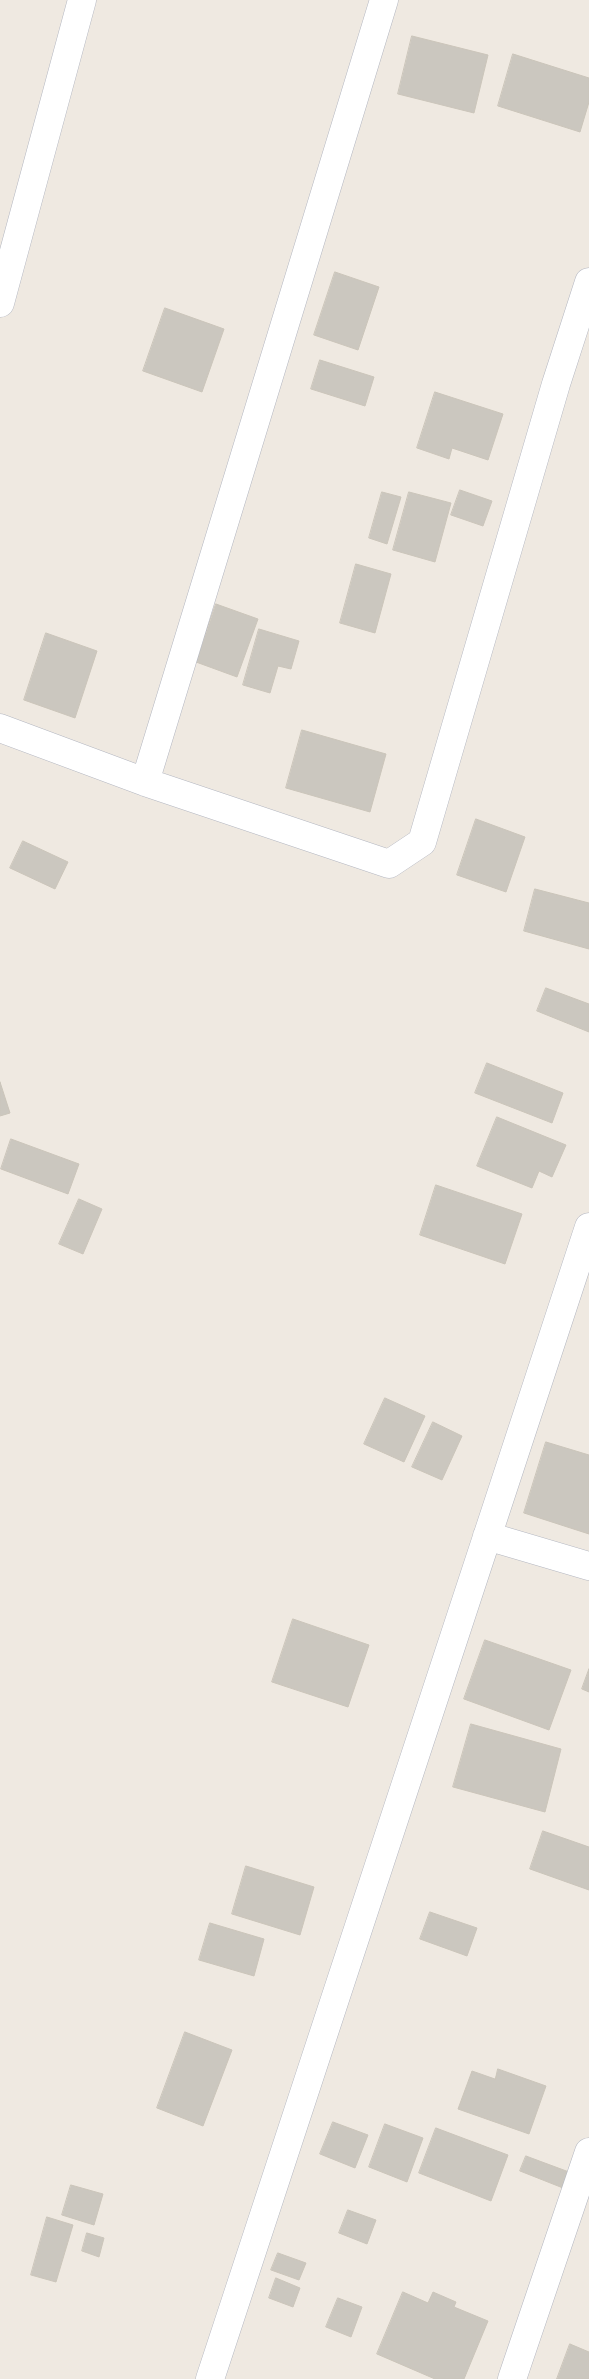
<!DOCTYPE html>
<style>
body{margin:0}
canvas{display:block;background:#efe9e1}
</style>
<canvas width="589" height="2379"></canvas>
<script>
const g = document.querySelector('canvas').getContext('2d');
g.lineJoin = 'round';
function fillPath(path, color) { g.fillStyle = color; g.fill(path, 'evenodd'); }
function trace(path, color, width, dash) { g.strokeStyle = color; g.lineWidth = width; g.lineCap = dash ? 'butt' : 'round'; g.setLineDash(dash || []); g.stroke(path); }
const building = new Path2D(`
 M412,36l76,19 -14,58 -76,-19z
 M513,54l76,24v24l-9,30 -82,-26z
 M335,272l44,15 -21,63 -44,-15z
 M165,308l59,21 -22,63 -59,-21z
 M320,360l54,17 -9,29 -54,-17z
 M435,392l68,22 -15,46 -36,-12 -3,11 -32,-11z
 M460,490l32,11 -9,25 -32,-11z
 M382,492l19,5 -14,47 -18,-6z
 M409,492l42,11 -16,59 -42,-12z
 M356,564l35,10 -16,59 -35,-10z
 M216,604l42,15 -21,58 -41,-15z
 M259,629l40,12 -8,28 -13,-3 -8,27 -27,-8z
 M46,633l51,18 -22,67 -51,-18z
 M302,730l84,24 -16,58 -84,-24z
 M476,819l49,18 -19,55 -49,-17z
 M23,841l45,21 -13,27 -45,-21z
 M535,889l54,14v46l-65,-18z
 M546,988l43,16v28l-52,-21z
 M487,1063l76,30 -11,30 -77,-30z
 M0,1082l10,31 -10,3z
 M497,1117l69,28 -14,32 -13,-6 -7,17 -55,-22z
 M11,1139l68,25 -11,30 -67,-25z
 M436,1185l86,29 -17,50 -85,-29z
 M79,1199l23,10 -19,45 -24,-10z
 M385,1398l40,18 -21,46 -40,-18z
 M433,1422l29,14 -20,44 -30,-13z
 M546,1442l43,13v79l-65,-21z
 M293,1619l76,26 -21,62 -76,-25z
 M485,1640l86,30 -22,60 -85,-31z
 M589,1669v23l-7,-3z
 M471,1724l90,25 -16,63 -92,-25z
 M543,1831l46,16v43l-59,-21z
 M246,1866l68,21 -14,48 -68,-21z
 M430,1912l47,16 -10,28 -47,-17z
 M210,1923l54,16 -10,37 -55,-16z
 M185,2032l47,18 -29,76 -46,-18z
 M498,2069l48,17 -17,48 -71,-25 14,-38 23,8z
 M333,2122l35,13 -13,33 -35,-14z
 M385,2124l38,14 -16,44 -38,-15z
 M436,2128l72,27 -17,46 -72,-28z
 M526,2156l43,16 -6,16 -43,-17z
 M71,2185l32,9 -9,31 -32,-10z
 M348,2210l28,10 -9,24 -28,-11z
 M47,2217l26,8 -17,57 -25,-7z
 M87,2233l17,5 -5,19 -17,-6z
 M278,2253l28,10 -7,17 -28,-10z
 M276,2278l24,10 -7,19 -24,-9z
 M403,2292l25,11 5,-11 23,10 -2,5 34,14 -24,58h-29l-58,-25z
 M338,2298l24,9 -11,30 -25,-10z
 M570,2344l19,8v27h-32z`);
const street = new Path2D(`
 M0,303l82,-303
 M0,728l145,54 244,82 33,-22 134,-458 33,-102
 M145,782l239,-782
 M487,1536l102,30
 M210,2379l379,-1152
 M512,2379l77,-227`);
fillPath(building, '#cbc7bf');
trace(building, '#cbc5ba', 1);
trace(street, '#b4b7c1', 29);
trace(street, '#fff', 28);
</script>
